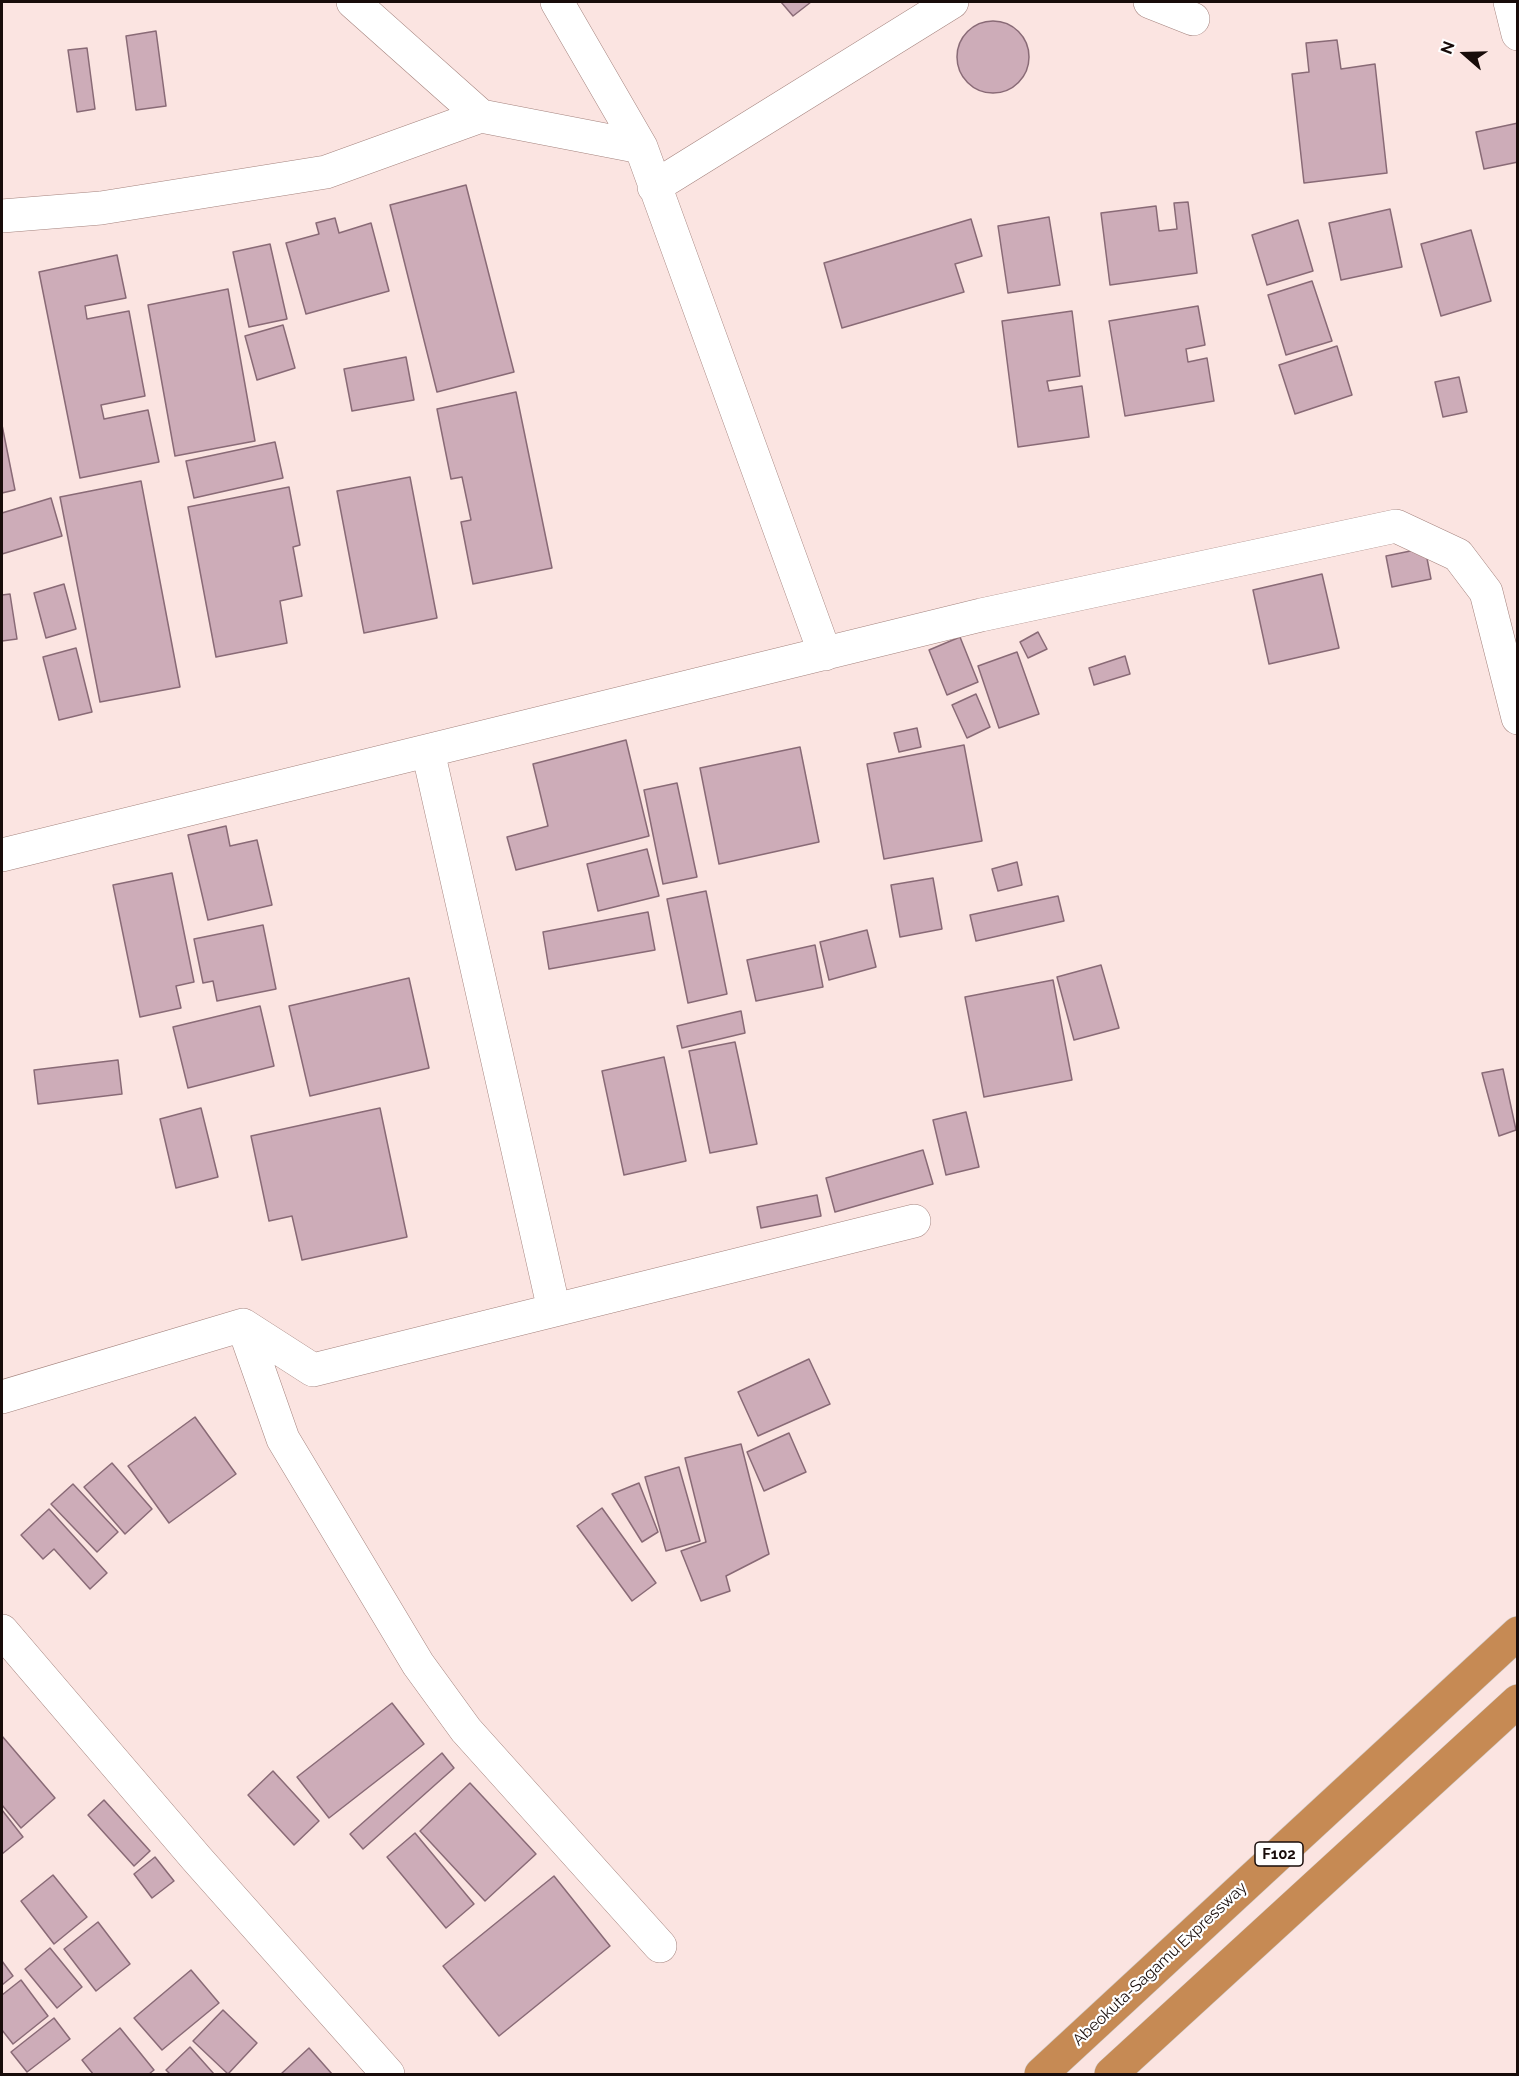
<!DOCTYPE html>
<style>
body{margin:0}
#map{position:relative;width:1519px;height:2076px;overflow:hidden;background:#fbe4e1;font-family:Raleway,sans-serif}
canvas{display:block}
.frame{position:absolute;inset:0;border:3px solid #180c0a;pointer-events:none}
.north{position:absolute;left:1435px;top:24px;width:60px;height:60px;-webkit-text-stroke:4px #fff;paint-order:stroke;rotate:290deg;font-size:16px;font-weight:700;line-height:24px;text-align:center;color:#180c0a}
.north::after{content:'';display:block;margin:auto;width:21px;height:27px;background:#180c0a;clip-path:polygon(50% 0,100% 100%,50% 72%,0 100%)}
</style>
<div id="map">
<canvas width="1519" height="2076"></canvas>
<div class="frame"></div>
<div class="north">N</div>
</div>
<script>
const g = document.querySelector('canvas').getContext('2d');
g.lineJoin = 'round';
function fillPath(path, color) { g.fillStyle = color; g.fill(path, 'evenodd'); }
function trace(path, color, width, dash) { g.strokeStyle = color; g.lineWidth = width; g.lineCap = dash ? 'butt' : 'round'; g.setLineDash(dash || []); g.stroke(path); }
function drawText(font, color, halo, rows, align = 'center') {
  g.font = font + ' Raleway,sans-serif'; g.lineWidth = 4.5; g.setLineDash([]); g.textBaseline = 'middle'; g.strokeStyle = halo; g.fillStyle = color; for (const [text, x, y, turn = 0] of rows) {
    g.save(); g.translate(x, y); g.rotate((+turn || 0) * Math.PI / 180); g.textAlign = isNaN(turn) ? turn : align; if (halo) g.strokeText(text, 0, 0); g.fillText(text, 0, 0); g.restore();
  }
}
const building = new Path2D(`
 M781,2h30l-18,14z
 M957 57a36 36 0 1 1 72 0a36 36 0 1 1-72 0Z
 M156,31l10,75 -30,4 -10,-74z
 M1337,40l4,29 34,-5 12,109 -83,10 -12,-109 17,-2 -3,-29z
 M87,48l8,61 -18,3 -9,-62z
 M1518,123v39l-34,7 -8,-37z
 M466,185l48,187 -77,20 -47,-187z
 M1188,202l9,71 -87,12 -9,-72 55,-7 3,25 18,-2 -3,-26z
 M1390,209l12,58 -61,13 -12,-57z
 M1049,217l11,68 -52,8 -10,-67z
 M335,218l4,15 32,-10 18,68 -83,23 -20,-71 33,-9 -3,-11z
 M971,219l11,37 -27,8 9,28 -122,36 -18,-65z
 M1298,220l15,51 -46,14 -15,-50z
 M1471,230l20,71 -50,15 -20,-72z
 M270,244l17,75 -38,8 -16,-75z
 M117,255l9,43 -41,8 2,13 42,-8 16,85 -44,9 3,14 44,-9 11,52 -79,16 -41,-206z
 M1312,281l20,60 -46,14 -18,-60z
 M228,289l27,152 -80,15 -27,-151z
 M1198,306l7,39 -19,4 2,13 19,-4 7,43 -89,15 -16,-95z
 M1072,311l8,65 -33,5 2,10 33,-5 7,51 -71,10 -16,-126z
 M283,325l12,43 -38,12 -12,-44z
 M1337,346l15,49 -57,19 -16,-49z
 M406,357l8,43 -62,11 -8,-42z
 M1459,377l8,35 -24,5 -8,-35z
 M516,392l36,176 -79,16 -12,-62 10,-2 -9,-43 -11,2 -14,-70z
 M2,425l13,65 -13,3z
 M275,442l8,36 -89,20 -8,-37z
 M410,477l27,141 -73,15 -27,-142z
 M141,481l39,206 -80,15 -40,-205z
 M289,487l11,58 -7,2 9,49 -22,5 7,42 -71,14 -28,-150z
 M51,498l11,38 -60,18v-41z
 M1425,548l6,31 -39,8 -6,-31z
 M1322,574l17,74 -70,16 -16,-74z
 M64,584l12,45 -30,9 -12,-45z
 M10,594l7,45 -15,2v-46z
 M1038,632l9,17 -19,9 -8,-16z
 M960,637l18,45 -31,13 -18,-45z
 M76,648l16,64 -33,8 -16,-63z
 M1017,652l22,62 -40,14 -21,-62z
 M1125,656l5,18 -36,11 -5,-17z
 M976,694l14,33 -23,11 -15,-33z
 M917,728l4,19 -22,5 -5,-19z
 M626,740l23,96 -133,34 -9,-33 41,-11 -15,-62z
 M964,745l18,96 -98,18 -17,-95z
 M800,747l19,95 -100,22 -19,-96z
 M677,783l20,94 -34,7 -19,-94z
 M226,826l4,20 27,-6 15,65 -64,15 -20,-85z
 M647,849l12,47 -61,15 -11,-47z
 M1017,862l5,23 -24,6 -6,-22z
 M172,873l22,109 -18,4 5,22 -41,9 -27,-132z
 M933,878l9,51 -42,8 -9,-52z
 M706,891l21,103 -39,9 -21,-104z
 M1058,896l6,25 -88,20 -6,-26z
 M648,912l7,38 -106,19 -6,-37z
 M263,925l13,64 -59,12 -4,-20 -10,2 -9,-44z
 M867,930l9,37 -47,13 -9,-38z
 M815,945l8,42 -67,14 -9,-41z
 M1101,965l18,63 -45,12 -17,-63z
 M409,978l20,90 -119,28 -21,-90z
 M1053,980l19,100 -88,17 -19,-100z
 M260,1006l14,60 -86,22 -15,-61z
 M741,1011l4,22 -63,15 -5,-22z
 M735,1042l22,102 -47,9 -21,-102z
 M664,1057l22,104 -62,14 -22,-104z
 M118,1060l4,34 -84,10 -4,-34z
 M1503,1069l13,61 -17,6 -17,-63z
 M201,1108l17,69 -42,11 -16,-69z
 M380,1108l27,129 -105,23 -10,-44 -23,5 -18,-85z
 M966,1112l13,55 -33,8 -13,-55z
 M923,1150l10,34 -98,28 -9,-34z
 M817,1195l4,21 -60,12 -4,-21z
 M809,1359l21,45 -72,32 -20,-44z
 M195,1417l41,57 -67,49 -41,-57z
 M789,1433l17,39 -42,19 -17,-39z
 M741,1444l28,110 -43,22 4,15 -29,10 -20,-50 25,-9 -21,-84z
 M112,1463l40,46 -27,25 -41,-47z
 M679,1467l21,74 -34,10 -21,-74z
 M639,1483l19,49 -16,10 -30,-48z
 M73,1484l45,48 -21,20 -46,-48z
 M602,1508l54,75 -24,18 -55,-75z
 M49,1509l58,64 -17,16 -36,-40 -11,10 -22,-24z
 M392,1703l32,41 -95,74 -32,-41z
 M2,1736l53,62 -34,30 -19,-23z
 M442,1753l12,15 -91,81 -13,-15z
 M273,1771l46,50 -25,24 -46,-50z
 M470,1783l66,71 -51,47 -65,-70z
 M104,1800l46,51 -16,15 -46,-51z
 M2,1810l21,27 -21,17z
 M415,1833l59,71 -28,24 -59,-71z
 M155,1857l19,24 -22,17 -18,-24z
 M53,1875l34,42 -33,27 -33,-43z
 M554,1876l56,70 -111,90 -56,-70z
 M98,1922l32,42 -34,27 -32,-42z
 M50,1948l32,39 -25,21 -32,-39z
 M2,1961l11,15 -11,9z
 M191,1970l28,33 -57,47 -28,-32z
 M21,1980l27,36 -35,28 -11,-14v-35z
 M223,2010l34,33 -29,31 -35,-33z
 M54,2018l16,21 -43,33 -16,-20z
 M120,2028l34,42 -5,4h-56l-11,-14z
 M190,2047l24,27h-44l-4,-4z
 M309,2048l23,26h-51z`);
const minor = new Path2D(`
 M353,2l128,114
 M557,2l84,145 184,507
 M1150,2l43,17
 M1510,2l8,32
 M654,187l298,-185
 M2,216l99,-8 225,-36 155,-56 160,31
 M428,751l126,559
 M2,855l979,-240 415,-89 62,29 28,37 32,126
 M243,1325l40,114 135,225 48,66 194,216
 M2,1397l241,-72 70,45 601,-149
 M2,1631l195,228 191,215`);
const highway = new Path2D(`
 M1041,2074l477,-441
 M1111,2074l407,-373`);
const shields = [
 [1279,1854,48]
];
const shieldNames = [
 ["F102",1279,1854]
];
const streetNames = [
 ["Abeokuta-Sagamu Expressway",1160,1964,-43]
];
fillPath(building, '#cdacb8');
trace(building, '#896a76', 1.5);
trace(minor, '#a4837e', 34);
trace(highway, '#cccac9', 34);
trace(minor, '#fff', 33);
trace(highway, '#c68a54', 33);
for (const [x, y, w] of shields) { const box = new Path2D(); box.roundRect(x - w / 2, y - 12, w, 24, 4.5); g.fillStyle = '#fff'; g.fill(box); trace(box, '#180c0a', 1.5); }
drawText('bold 15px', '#180c0a', null, shieldNames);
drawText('16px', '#180c0a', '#fff', streetNames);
</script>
